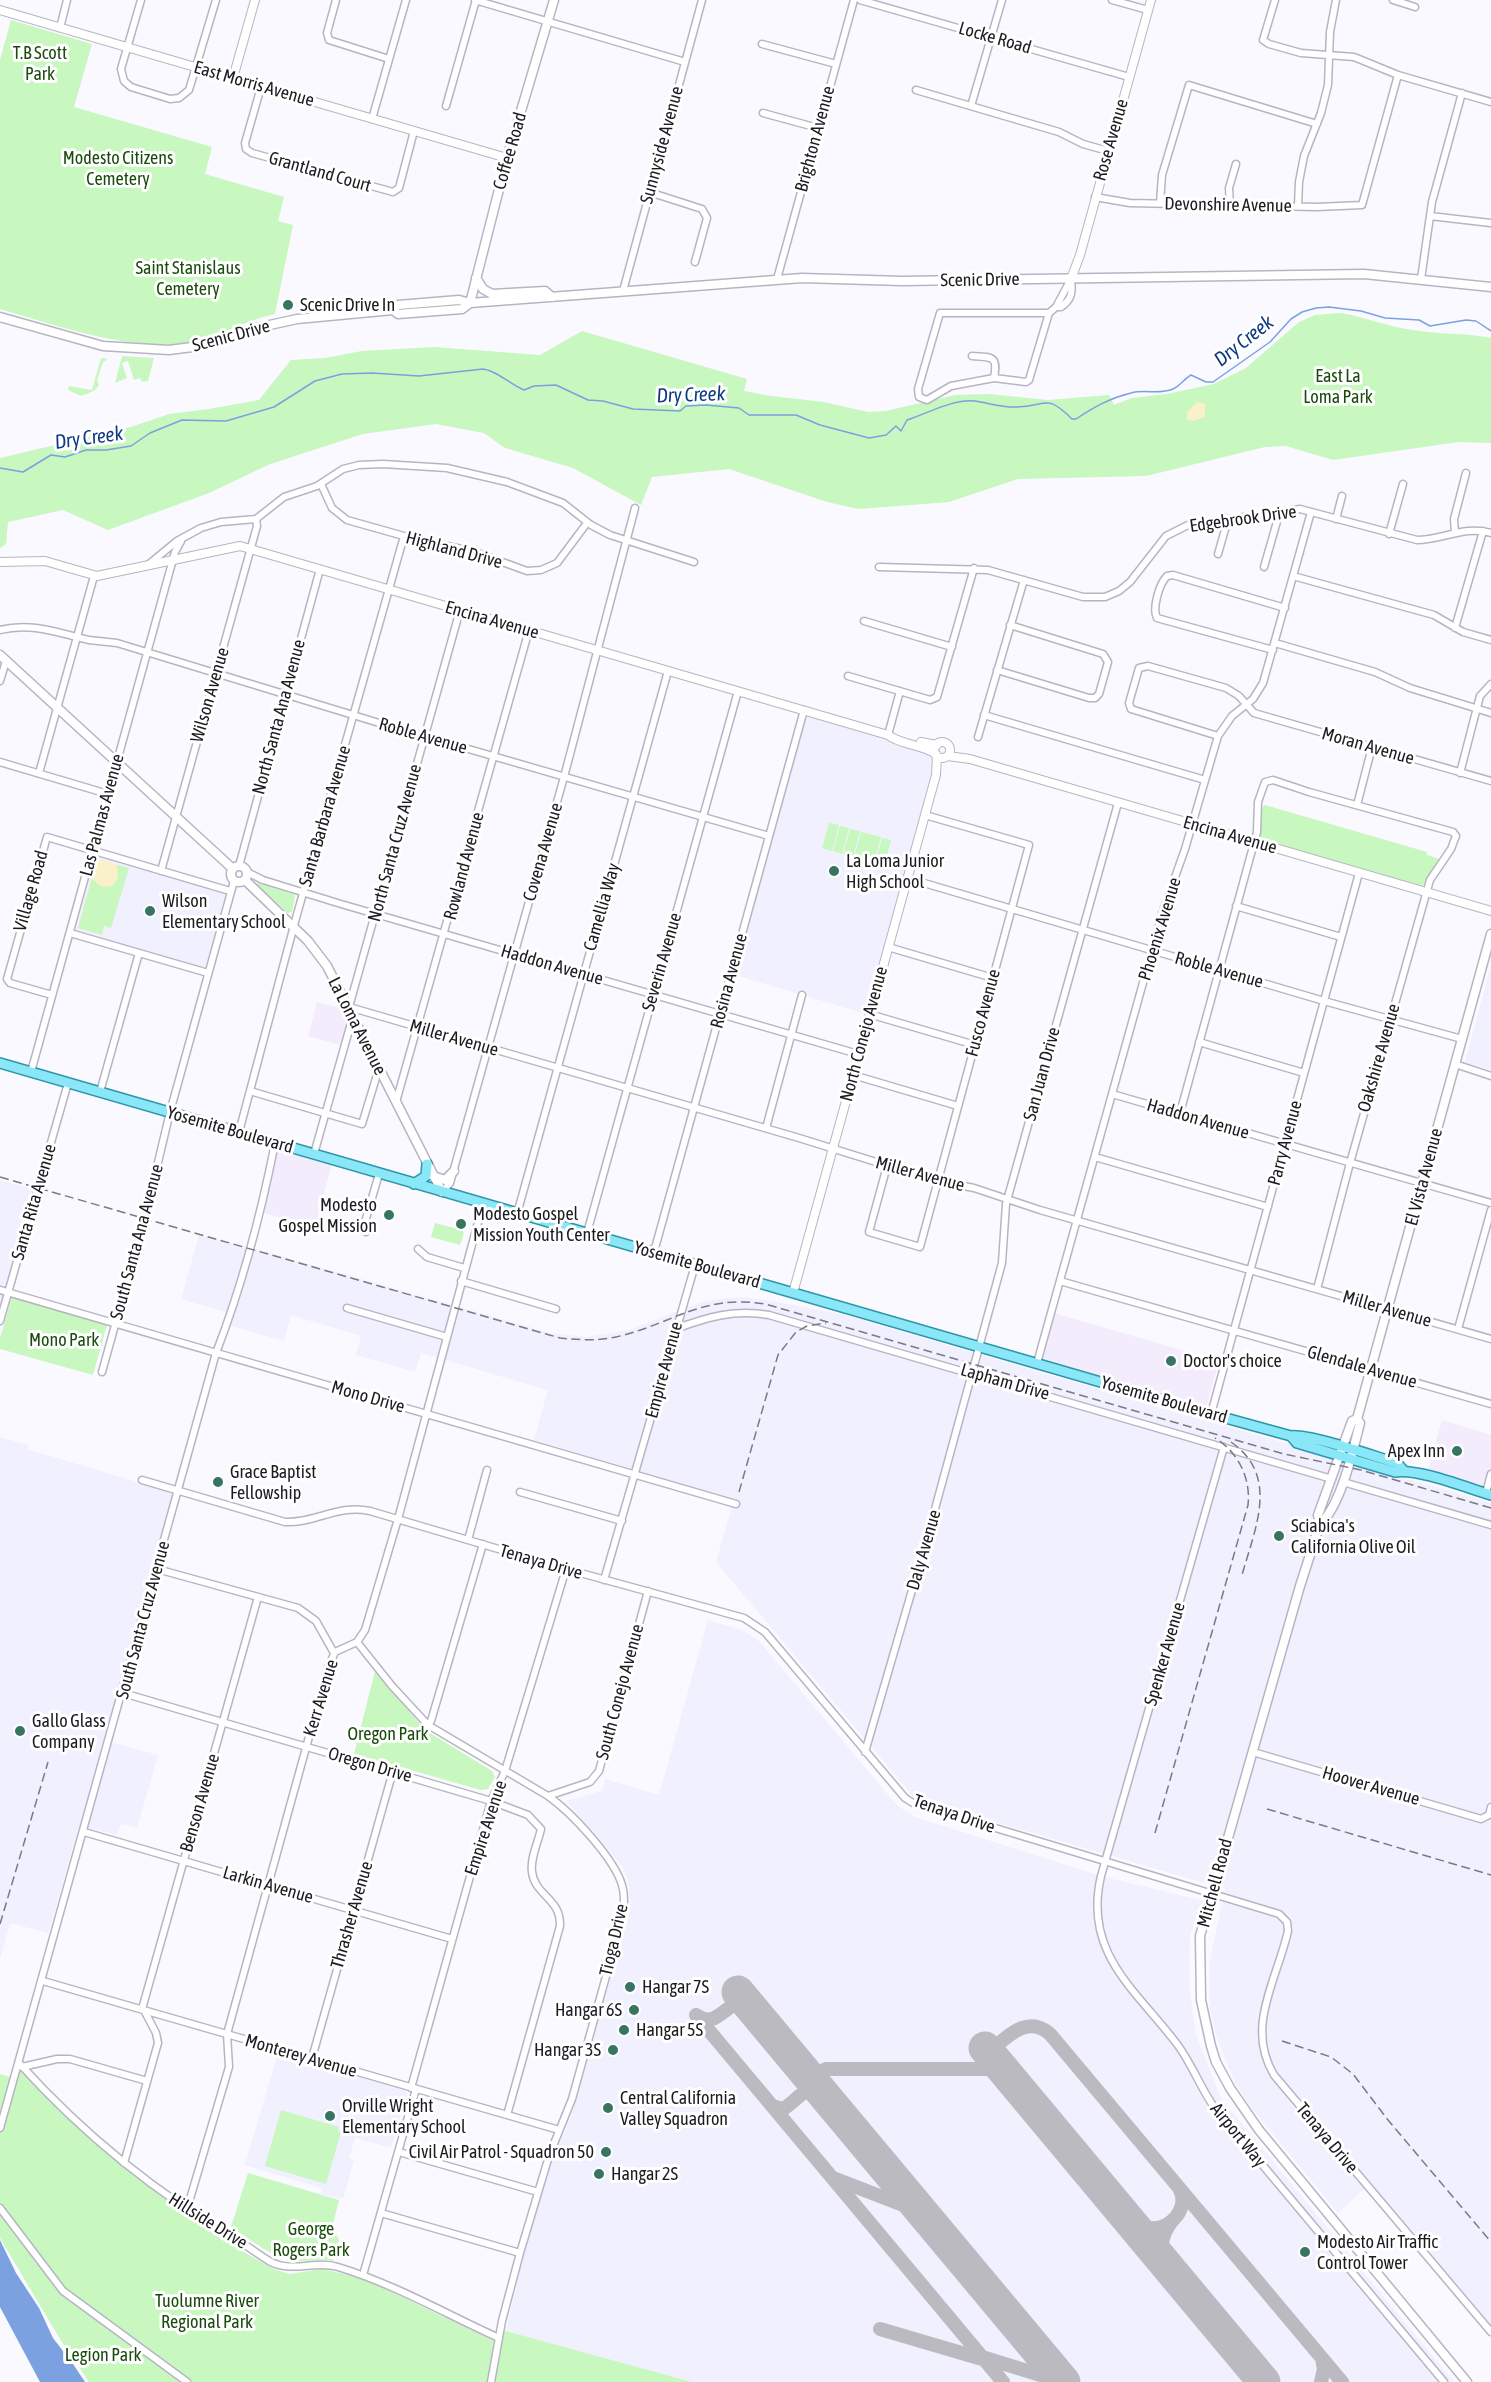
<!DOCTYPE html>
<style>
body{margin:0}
canvas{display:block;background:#f9f9ff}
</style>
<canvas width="1491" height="2382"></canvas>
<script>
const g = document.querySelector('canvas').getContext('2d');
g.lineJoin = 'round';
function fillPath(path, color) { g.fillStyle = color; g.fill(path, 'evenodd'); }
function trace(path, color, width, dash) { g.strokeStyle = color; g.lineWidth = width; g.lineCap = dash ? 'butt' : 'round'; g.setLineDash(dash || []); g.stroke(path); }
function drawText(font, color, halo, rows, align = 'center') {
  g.font = font + ' "Asap Condensed",sans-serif'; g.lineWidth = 6; g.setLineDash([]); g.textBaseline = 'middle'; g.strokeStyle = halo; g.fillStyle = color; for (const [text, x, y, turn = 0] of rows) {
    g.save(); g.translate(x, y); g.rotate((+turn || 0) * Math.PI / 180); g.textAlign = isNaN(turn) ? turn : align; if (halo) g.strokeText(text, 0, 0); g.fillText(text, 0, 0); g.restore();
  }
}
const commercial = new Path2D(`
 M317,1002l31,8 1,6 -8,29 -33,-9z
 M277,1148l55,16 -16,59 -5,3 -50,-14z
 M1054,1313l165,48 -13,48 -166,-49z
 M1442,1420l49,15v56l-64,-18z`);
const built = new Path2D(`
 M810,716l105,31 20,9 -1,13 -68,245 -131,-39 70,-256z
 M97,856l127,37 1,3 -20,71h-4l-125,-37 18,-71z
 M1491,966v104l-26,-8z
 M0,1180l38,11 -38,141z
 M199,1235l57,14 294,84 36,4 44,-7 71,-28 19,-3 23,-2 24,3 73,14 651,189v827l-127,-141 -26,24 -89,-108 -14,-22 -17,-42 -8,-31 -1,-45 16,-76 -302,-88 -11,-6 -196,-233 16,-56 -98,-29 2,-7 -102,-30 14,-50 -127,-37 -6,19 -59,-17 5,-19 -70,-21 -7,26 -56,-16 3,-11 -50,-15z
 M0,1437l28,8 -1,4 147,44 -68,248 52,14 -21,73 -16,-4 -4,11 -38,-9 -31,107 -38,-10 -10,36z
 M708,1620l36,11 16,11 129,154 9,10 17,11 186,59 103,25 -14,33 -1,51 7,50 25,63 233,284h-762l-186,-51 18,-77 17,-61 13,-39 17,-36 60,-212 -3,-26 -6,-14 -56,-65 36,-10 3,-12 54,16z
 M278,2053l127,37 2,3 -16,55 -36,-10 -6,20 5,2 -11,39 -22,-5 1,-6 -77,-23z`);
const green = new Path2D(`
 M11,20l81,24 -18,63 138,40 -7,27 79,23 -6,24 15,4 -18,89c-25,5 -48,19 -73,26 -61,16 -143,-14 -202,-31v-249z
 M1341,313c24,4 47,14 72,17 27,5 50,2 78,8v105l-32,-1 -126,18 -47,-14 -21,1 -119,29 -128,3 -69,23 -90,7 -32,-7 -98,-33 -77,8 -11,28 -68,-37 -68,-20 -21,-15 -48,-9 -73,10 -62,20 -33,11 -59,28 -101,37 -45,-20 -55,12 -2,22 -6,4v-90l131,-31 38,-13 40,-5 50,-9 32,-40 34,-2 37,-7 72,-4 106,8 42,-24 165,48 -3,12 27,5 53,6 44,10 18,-1 69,-16 34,-1 59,6 61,-5 5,10 18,-7 35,-4 47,-10 32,-16 53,-46 16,-7z
 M122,356l32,2 -6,23 -6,1 -2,-4 -6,2 -6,-19 -6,2 5,15 -12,5z
 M101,358l7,1 -5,3 -6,19 2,4 -5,6 -13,5 -13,-6 1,-4 23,4z
 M1265,805l162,47v3l12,4 -17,28 -163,-49 3,-30z
 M829,823l10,2 -7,26 -10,-3z
 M840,826l9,2 -7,26 -9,-3z
 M850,829l10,2 -7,26 -10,-3z
 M861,832l20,5 -7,26 -10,-3 2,-9 -3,9 -9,-3z
 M882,838l9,2 -7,26 -9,-3z
 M97,859l32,9 -18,60 -7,-2 -2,9 -24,-7z
 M258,883l37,12 -3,17 -4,1 -32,-29z
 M435,1223l27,7 2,3 -4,12 -29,-8z
 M12,1297l95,28 -14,50 -93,-26v-11z
 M375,1671l50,59 67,41 3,6 -7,12 -7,1 -127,-36z
 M20,2070c77,77 157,147 254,199l15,5 34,-5 42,10 129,62 12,-10 186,51h-603l-29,-43 -60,-101v-164l17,5z
 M281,2110l58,17 -1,4 3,1 -15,52 -61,-18z
 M248,2173l91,27 -7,28 7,12 -6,21c-13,-3 -26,1 -38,0 -20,-2 -47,-23 -64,-34z`);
const sand = new Path2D(`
 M1197,402l8,2v13l-12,4 -6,-1v-8z
 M97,859l20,5 1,14 -6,8 -10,1 -10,-8z`);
const water = new Path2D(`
 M0,2240l16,33 23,35 14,30 20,26 12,18h-45l-40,-75z`);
const stream = new Path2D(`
 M0,468l23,4 28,-17 14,2 21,-7h20l25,-4 19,-13 32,-13 44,1 48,-14 41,-26 27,-7 30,-1 47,3 64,-7c15,2 26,15 41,21l10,-4 22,-1 32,15 15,1 30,8 47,2 6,-5 20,-1 33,3 10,7h47l24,10 49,13 17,-3 10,-9 5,5 6,-11c22,-7 45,-21 68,-19 14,2 28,7 42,6 31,-1 29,-14 55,12h4c18,-12 34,-21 55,-26 14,-4 28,2 42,-4 7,-3 11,-10 18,-14l15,7h7l57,-40 21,-23 11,-7 14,-4 13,-1 32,4 24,7 34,2 11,6 36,-6 10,1 15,10`);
const taxiway = new Path2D(`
 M696,2015l307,367
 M696,2015c25,18 31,-25 56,-6
 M988,2053c19,-16 39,-39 62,-19l292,348
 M821,2091l-5,-13 4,-6 6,-3h176
 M772,2106l11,3c13,-7 22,-25 38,-18
 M833,2178l83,32 9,6
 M1127,2219c7,5 15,8 23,9 20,2 39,-19 30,-38
 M1167,2266c-10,-15 -5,-32 5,-45
 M880,2329l102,30
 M982,2357l81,25
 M1027,2370c13,0 17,-9 11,-19
 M1321,2382l3,-13 -2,-11`);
const runway = new Path2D(`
 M738,1992l326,390
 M985,2048l279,334`);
const minor = new Path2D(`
 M141,0l-20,69 3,12 7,6 39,12 9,-1 10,-8 27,-90
 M336,0l-9,33 2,7 60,19
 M475,0l210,62
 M860,0l269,77
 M1112,0l36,10
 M1275,0l-12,40 6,4 32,9 53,4 44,18 93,27
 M1393,0l22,7
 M60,28l7,-28
 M762,44l74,20
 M261,87l-16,56 1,6 6,4 141,39 6,-4 15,-57
 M916,90l143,42 24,12 25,7
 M446,106l30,-106
 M971,106l31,-106
 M763,113l55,15
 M372,119l34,-119
 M649,192l53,17 5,9 -12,44
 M1095,197l35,6 187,4 45,-2 36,-130
 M1160,203l2,-28 27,-90 128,39
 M1230,205l-1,-17 7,-24
 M1298,206l1,-24 5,-26 17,-43 7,-28 2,-53 6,-32
 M1430,216l61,7
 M777,279l77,-279
 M1421,279l11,-77 30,-109
 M623,291l79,-291
 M1056,307h5c10,-7 12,-14 10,-26
 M1049,313h-109l-22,76 1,8 8,3 24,-14 43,-8 32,4 3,-2 20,-67 7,-6 15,-28
 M972,356c21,1 26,0 22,22
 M321,484l11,24 15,12 64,18 64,14 52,19 14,-1 16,-7 30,-40
 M1336,519l6,-23
 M1455,533l-1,-14 12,-46
 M1389,534l14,-50
 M1218,554l10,-35
 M149,564l28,-23 24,-13 20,-6 35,-3 28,-22 33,-11 26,-17 16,-4 24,-1 64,4 60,14 56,21 28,22 19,10 84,27
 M879,567l109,3 95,27h22l14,-6 11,-9 36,-46 22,-11 112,-16 117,31c25,0 48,-15 74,-7
 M1264,567l16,-56
 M1293,576l141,39 29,17 28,8
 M460,610l-111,397 450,131 138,43 37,7 66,22 451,129
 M864,621l88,26
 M1455,628l28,-97
 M0,630c32,-8 58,3 89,10 9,1 19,2 28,3l272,83 380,110
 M1275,643l100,29 35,16 81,25
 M1273,650l-116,-32c-5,-9 2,-34 10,-42l6,-1 112,33
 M997,670l92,28h6l4,-4 9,-32 -5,-8 -93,-29
 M848,676l82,24 7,-3 37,-129
 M0,681l6,-20
 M984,715l221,65
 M888,735l12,-44
 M1218,736l-87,-27 -2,-6 10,-35 9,-2 78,22 13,8 15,17 237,68
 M978,737l46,-157
 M0,762l108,32
 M39,773l55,-197
 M1460,773l20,-77 11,-12
 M1357,805l15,-58
 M239,866l81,-297
 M161,871l96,-345 -1,-7
 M247,872l16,8 78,24 517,150
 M907,878l417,123 138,38
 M1236,906l105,31
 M70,933l138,40
 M888,947l105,31
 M52,995l-42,-12 -3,-4 40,-142 183,54
 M869,1014l106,31
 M1199,1042l105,31
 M1455,1064l36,12
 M31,1072l144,-520 6,-11
 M853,1075l105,31
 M250,1091l112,33 17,-56
 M100,1092l39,-139
 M1112,1094l379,109
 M396,1102l133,-472
 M1180,1113l77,-281 1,-30 7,-20 8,-2 36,12 144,40 3,4 -5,13 -21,31 -80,283 -33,126
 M766,1128l36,-133
 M239,1132l57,-214 108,-382
 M314,1154l39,-138
 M1095,1157l173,50
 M887,1166l-18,66 51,15 109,-402 -104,-30
 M442,1192l8,-9 114,-406 71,-269
 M517,1214l151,-543
 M366,1232l-1,-10 14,-48
 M587,1233l151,-542
 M418,1249l9,8 37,11
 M654,1252l150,-542
 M461,1281l95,28
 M1060,1281l431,123
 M0,1290l736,214
 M347,1308l100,29
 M0,1321l68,-238
 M675,1329c33,-12 59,-20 94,-14l563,164
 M1458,1329l33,-119
 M1037,1363l126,-452 22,-62 33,-113 14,-20 21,-17 10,-16 48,-171
 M102,1372l43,-155 25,-105 64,-231
 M1211,1414l148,-541
 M1224,1447l-123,429c-18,77 34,113 76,168 15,20 23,43 37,63l230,275
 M142,1480l143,42c32,1 52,-18 85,-11l196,58 178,49 21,14 140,166 8,5 366,111 8,8 1,9c-11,49 -43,96 -14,144l217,257
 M1343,1482l148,43
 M520,1492l102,29
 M1486,1493l5,-19
 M468,1540l19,-70
 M157,1569l141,39 18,13 18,32
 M604,1580l91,-315
 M357,1642l35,44 36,39 120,71c23,16 66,62 74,89 4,14 2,27 -2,41l-48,173 -23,57 -29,97 -18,68 -11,61
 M123,1693l368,108 37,14 13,14c-3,14 -11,29 -9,43 3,24 29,26 28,54l-53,189
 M428,1725l3,-4 52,-177
 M865,1752l61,-210 76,-279 4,-59 112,-401
 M1253,1752l228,67 8,-4 2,-8
 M548,1796l42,-14 9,-11 49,-180
 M84,1832l368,107
 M43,1981l516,149
 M142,2009l116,-412
 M312,2058l81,-287
 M19,2063c64,71 138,131 221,179 11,6 20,14 31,20 22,11 44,-2 67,5 56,17 108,47 161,71
 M22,2067l35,-8h13l77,22
 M411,2088l80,-287 14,-30 61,-202
 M0,2128l216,-775c26,-67 45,-139 59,-210
 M399,2152l139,40
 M124,2163l34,-120 -2,-10 -12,-23
 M0,2208l63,83 124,91
 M187,2209l42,-142 -2,-33 101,-366 7,-16 22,-10 8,-12 33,-111 85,-315
 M381,2213l139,40
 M363,2275l53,-186`);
const tertiary = new Path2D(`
 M0,10l507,148
 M233,78l22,-78
 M1071,279l9,-24 71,-255
 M0,562l45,-1 52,15 143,-30 648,189c13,10 33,9 48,19
 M921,742l16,3
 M934 750a8 8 0 1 1 16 0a8 8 0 1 1-16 0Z
 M948,756l22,3 521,152
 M793,1293l143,-518 1,-19`);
const secondary = new Path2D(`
 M476,278l7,11 9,5 53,-3 7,6
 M470,303l37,-145 47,-158
 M393,310l5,4 64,-5 8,-6
 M0,317l103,29 66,4 31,-4 56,-18 41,-9 96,-9 5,-5 61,-5 11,3 332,-25 100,3 462,-7 127,13
 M0,655l233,214
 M231 874a8 8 0 1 1 16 0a8 8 0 1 1-16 0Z
 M245,880l63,61 19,25 115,226
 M433,1176l12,4 9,-9
 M1320,1524l-2,-9 34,-94 5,-2
 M1467,2382l-208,-252 -29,-42 -14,-26 -5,-16 -10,-46 -1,-64 100,-350 20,-62c21,-18 33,-74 40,-101l-3,-4 134,-485`);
const primary = new Path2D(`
 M0,1063l1211,351 80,22c17,-3 85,21 106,27l6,7
 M414,1184l12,-8 1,-12
 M1291,1436l6,7 98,29c23,-4 72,16 96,23`);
const rail = new Path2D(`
 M0,1177l560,161c19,2 37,3 56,-1 57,-13 85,-43 149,-33l519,150 77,16 130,38
 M1231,1442c49,34 24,86 11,133
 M739,1492l39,-137 18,-23 11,-6 19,-3
 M1267,1809l224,66
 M1155,1833l93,-328c3,-27 -10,-53 -33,-67
 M0,1924l48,-162
 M1282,2041l49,16 22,17 35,46 103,122`);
const markers = [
 [288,305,6,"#377561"],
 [834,871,6,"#377561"],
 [150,911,6,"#377561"],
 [389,1215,6,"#377561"],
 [461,1224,6,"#377561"],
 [1171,1361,6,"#377561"],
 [1457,1451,6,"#377561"],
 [218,1482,6,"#377561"],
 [1279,1536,6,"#377561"],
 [20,1731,6,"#377561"],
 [630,1987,6,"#377561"],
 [634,2010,6,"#377561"],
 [624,2030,6,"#377561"],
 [613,2050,6,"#377561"],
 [608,2108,6,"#377561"],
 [330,2116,6,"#377561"],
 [606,2152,6,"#377561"],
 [599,2174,6,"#377561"],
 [1305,2252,6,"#377561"]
];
const streetNames = [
 ["Locke Road",995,38,16],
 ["East Morris Avenue",254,84,16],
 ["Brighton Avenue",815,139,-75],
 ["Rose Avenue",1111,140,-74],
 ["Sunnyside Avenue",662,145,-75],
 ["Coffee Road",510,151,-74],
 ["Grantland Court",320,172,16],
 ["Devonshire Avenue",1228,205,1],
 ["Scenic Drive",980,280,-1],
 ["Scenic Drive",231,336,-15],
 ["Edgebrook Drive",1243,519,-8],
 ["Highland Drive",454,550,15],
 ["Encina Avenue",492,620,16],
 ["Wilson Avenue",210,695,-74],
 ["North Santa Ana Avenue",279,717,-75],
 ["Roble Avenue",423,736,16],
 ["Moran Avenue",1368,746,16],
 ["Las Palmas Avenue",102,815,-75],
 ["Santa Barbara Avenue",325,816,-74],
 ["Encina Avenue",1230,835,16],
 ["North Santa Cruz Avenue",395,843,-75],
 ["Covena Avenue",543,852,-74],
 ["Rowland Avenue",464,866,-75],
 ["Village Road",31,891,-74],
 ["Camellia Way",602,907,-74],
 ["Phoenix Avenue",1160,929,-73],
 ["Severin Avenue",662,962,-74],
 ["Haddon Avenue",552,965,16],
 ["Roble Avenue",1219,970,16],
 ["Rosina Avenue",729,981,-75],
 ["Fusco Avenue",983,1013,-75],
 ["La Loma Avenue",357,1026,63],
 ["North Conejo Avenue",864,1034,-75],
 ["Miller Avenue",454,1038,16],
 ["Oakshire Avenue",1379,1058,-74],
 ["San Juan Drive",1042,1074,-75],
 ["Haddon Avenue",1198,1119,16],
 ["Yosemite Boulevard",230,1130,16],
 ["Parry Avenue",1285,1143,-75],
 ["Miller Avenue",920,1174,15],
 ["El Vista Avenue",1424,1177,-75],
 ["Santa Rita Avenue",34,1202,-74],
 ["South Santa Ana Avenue",137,1242,-75],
 ["Yosemite Boulevard",697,1265,16],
 ["Miller Avenue",1387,1309,16],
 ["Glendale Avenue",1362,1367,16],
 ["Empire Avenue",664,1370,-75],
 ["Lapham Drive",1005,1382,16],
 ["Mono Drive",368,1397,16],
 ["Yosemite Boulevard",1164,1400,16],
 ["Daly Avenue",924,1550,-74],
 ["Tenaya Drive",541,1562,16],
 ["South Santa Cruz Avenue",143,1620,-75],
 ["Spenker Avenue",1165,1654,-74],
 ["South Conejo Avenue",620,1692,-75],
 ["Kerr Avenue",321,1698,-73],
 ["Oregon Drive",370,1765,16],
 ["Hoover Avenue",1371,1786,16],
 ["Benson Avenue",200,1803,-74],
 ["Tenaya Drive",954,1814,19],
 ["Empire Avenue",486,1828,-72],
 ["Mitchell Road",1215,1883,-75],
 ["Larkin Avenue",268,1885,16],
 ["Thrasher Avenue",352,1915,-74],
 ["Tioga Drive",614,1940,-77],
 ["Monterey Avenue",301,2056,16],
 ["Airport Way",1238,2135,51],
 ["Tenaya Drive",1327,2138,50],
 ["Hillside Drive",208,2221,32]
];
const parkNames = [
 ["T.B Scott",40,53],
 ["Park",40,74],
 ["Modesto Citizens",118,158],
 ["Cemetery",118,179],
 ["Saint Stanislaus",188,268],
 ["Cemetery",188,289],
 ["East La",1338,376],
 ["Loma Park",1338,397],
 ["Mono Park",64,1340],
 ["Oregon Park",388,1734],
 ["George",311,2229],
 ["Rogers Park",311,2250],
 ["Tuolumne River",207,2301],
 ["Regional Park",207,2322],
 ["Legion Park",103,2355]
];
const poiNames = [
 ["Scenic Drive In",300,305],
 ["La Loma Junior",846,861],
 ["High School",846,882],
 ["Wilson",162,901],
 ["Elementary School",162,922],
 ["Modesto",377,1205,"right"],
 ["Gospel Mission",377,1226,"right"],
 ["Modesto Gospel",473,1214],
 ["Mission Youth Center",473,1235],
 ["Doctor's choice",1183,1361],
 ["Apex Inn",1445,1451,"right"],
 ["Grace Baptist",230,1472],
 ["Fellowship",230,1493],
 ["Sciabica's",1291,1526],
 ["California Olive Oil",1291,1547],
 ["Gallo Glass",32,1721],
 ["Company",32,1742],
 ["Hangar 7S",642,1987],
 ["Hangar 6S",622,2010,"right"],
 ["Hangar 5S",636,2030],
 ["Hangar 3S",601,2050,"right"],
 ["Central California",620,2098],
 ["Valley Squadron",620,2119],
 ["Orville Wright",342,2106],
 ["Elementary School",342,2127],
 ["Civil Air Patrol - Squadron 50",594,2152,"right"],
 ["Hangar 2S",611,2174],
 ["Modesto Air Traffic",1317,2242],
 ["Control Tower",1317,2263]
];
const waterNames = [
 ["Dry Creek",1244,341,-38],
 ["Dry Creek",691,395,-2],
 ["Dry Creek",89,438,-8]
];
fillPath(commercial, '#f3ecfd');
fillPath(built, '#f1f0fe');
fillPath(green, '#c8f7bf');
fillPath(sand, '#faf0ca');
fillPath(water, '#7ba1e1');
trace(stream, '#7ba1e1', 1.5);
trace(taxiway, '#babac0', 14);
trace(runway, '#babac0', 33);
trace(minor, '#b7b5c4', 9);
trace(tertiary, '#b7b5c4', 10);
trace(secondary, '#b7b5c4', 11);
trace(primary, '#2f95a8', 12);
trace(minor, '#fff', 6);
trace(tertiary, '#fff', 8);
trace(secondary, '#fff', 8);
trace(primary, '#89e7f7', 9);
trace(rail, '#7a7a80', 1.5, [9, 4.5]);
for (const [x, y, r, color] of markers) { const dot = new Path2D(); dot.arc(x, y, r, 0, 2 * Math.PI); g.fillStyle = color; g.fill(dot); trace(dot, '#fff', 2); }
drawText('18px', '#1b1b20', '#fff', streetNames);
drawText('18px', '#194b0c', '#fff', parkNames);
drawText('18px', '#1b1b20', '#fff', poiNames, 'left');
drawText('italic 20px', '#0e3983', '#fff', waterNames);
</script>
